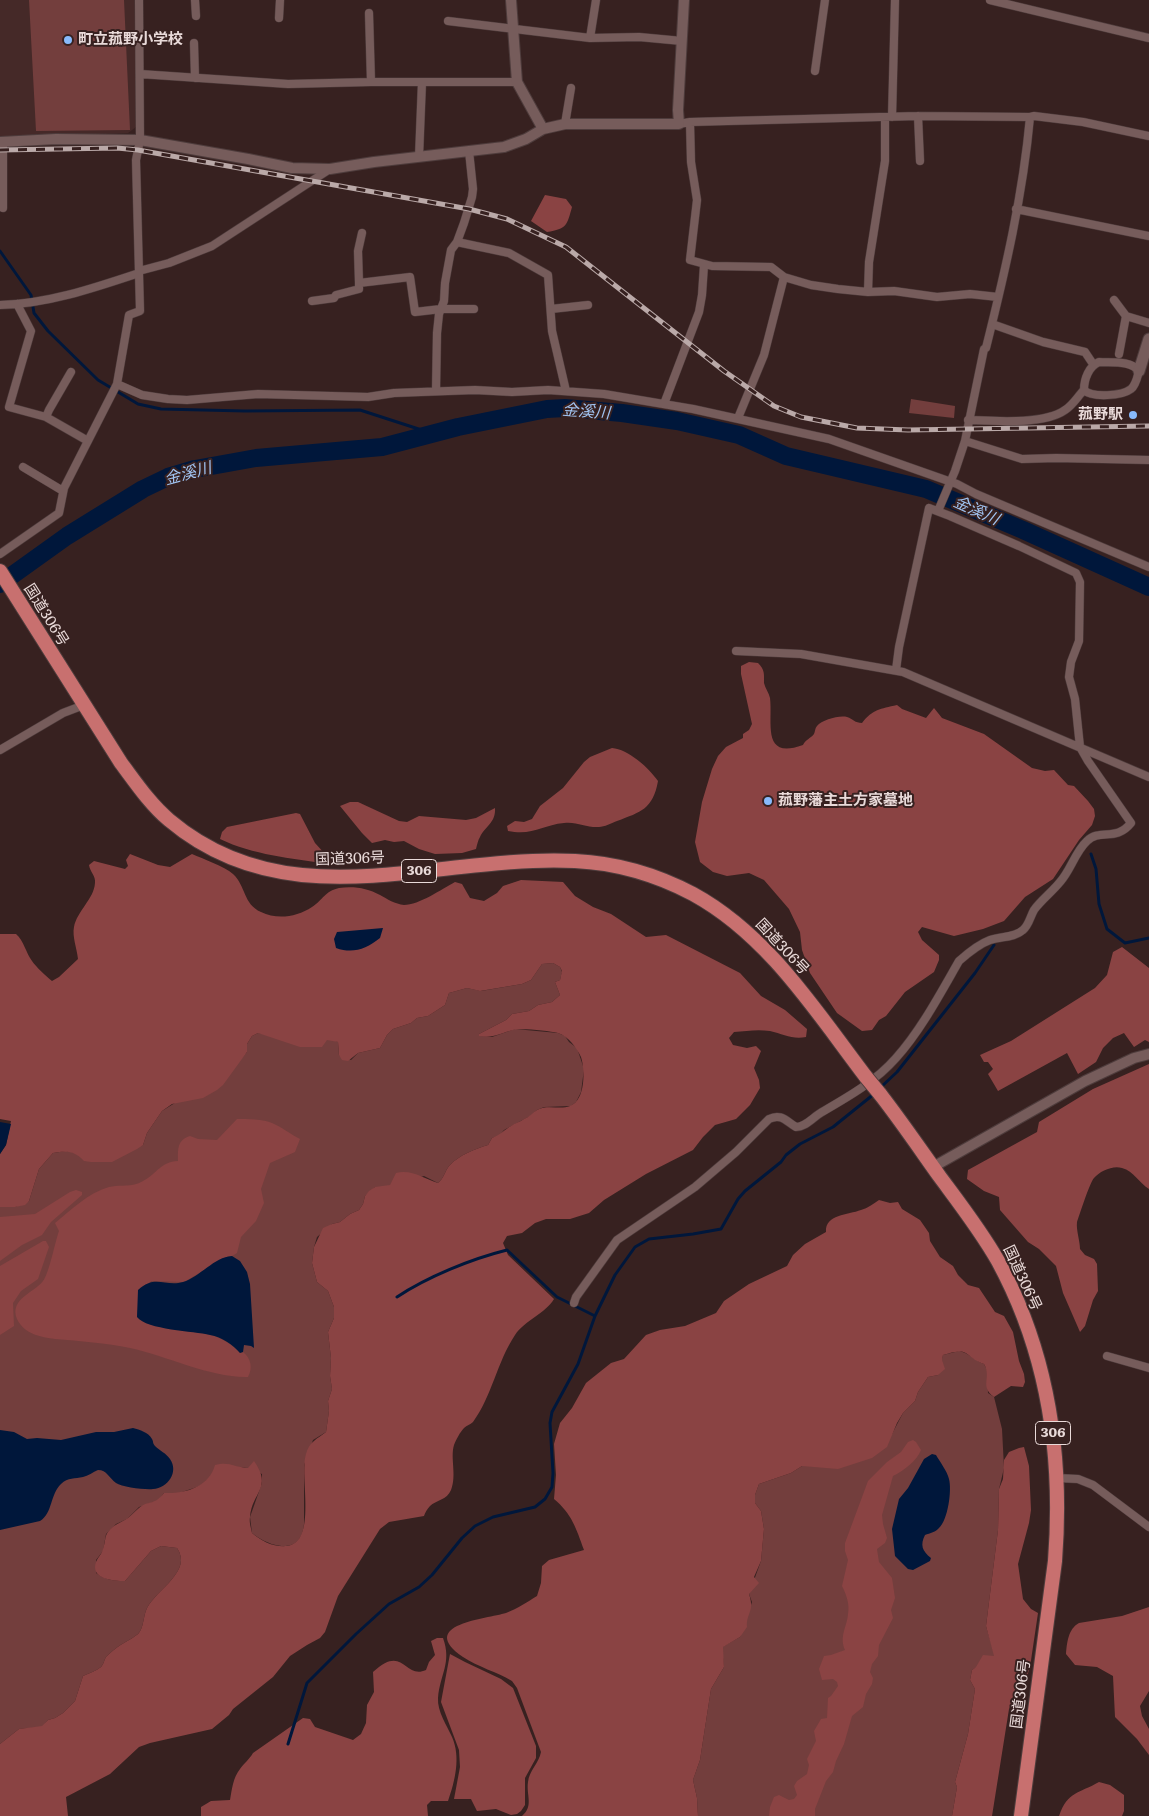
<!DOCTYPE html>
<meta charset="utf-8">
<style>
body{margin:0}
canvas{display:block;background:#372120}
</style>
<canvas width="1149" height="1816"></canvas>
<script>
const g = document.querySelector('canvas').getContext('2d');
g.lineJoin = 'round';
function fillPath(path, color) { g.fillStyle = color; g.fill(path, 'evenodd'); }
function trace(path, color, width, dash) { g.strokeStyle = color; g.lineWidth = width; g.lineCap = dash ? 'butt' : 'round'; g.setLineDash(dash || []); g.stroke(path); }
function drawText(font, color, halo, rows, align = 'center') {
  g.font = font + ' Literata,"Noto Sans JP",serif'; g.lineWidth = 4; g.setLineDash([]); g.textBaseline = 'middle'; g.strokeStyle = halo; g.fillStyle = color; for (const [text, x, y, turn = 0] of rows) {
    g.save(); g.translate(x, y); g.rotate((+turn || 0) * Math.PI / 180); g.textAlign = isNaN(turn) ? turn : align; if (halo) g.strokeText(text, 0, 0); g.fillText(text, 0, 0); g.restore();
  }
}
const built = new Path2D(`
 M0,0h135l1,127 -8,6 -128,4z`);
const green = new Path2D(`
 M29,0h95l6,130 -94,1z
 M911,399l44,7 -1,12 -45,-5z
 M553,963l7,4 2,5 -2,8 -5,2 5,13 -8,7 -14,3 -9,6 -17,3 -6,6 -27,14 1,2 12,1 23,-8 43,4 7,3 4,6 8,6 7,21 -3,23 -5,10 -5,4 -27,1 -7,3 -7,6 -26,14 -5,6 -7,2 -4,7c-13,4 -29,10 -39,21 -4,5 -5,12 -11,17l-14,-7 -39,11h-10l-10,9 -2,8 -4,6 -9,4 -10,8 -8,2 -15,13 -3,10 -2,16 5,19 11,9 6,16v11l-6,14 3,26 -1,18 2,13 -4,12 1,10 -3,21 -13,8 -9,25v59c-3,32 -33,24 -52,9l-2,-16 12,-34v-9l-14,-6 -12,-1 -24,7 -7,9 -8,4 -21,7 -12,-1 -6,8 -19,6 -12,12 -11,5 -10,10 -3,17 -7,9v13c9,7 18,8 29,8l26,-30 10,-5 16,2c16,23 -20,41 -30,60 -4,8 -3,20 -9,26 -7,6 -16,9 -23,15 -3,2 -6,5 -9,8 -2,3 -2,7 -5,10 -5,4 -12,6 -18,9l-8,25 -12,12 -8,5 -7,2 -6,7 -23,2 -19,15v-537h15l14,-6 10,-32 14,-16 13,-2 11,2 66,-8 4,-12 15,-22 74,-46 11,-13v-8l5,-8 6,-3 75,7 5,2 1,13 12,5 7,-7 22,-5 7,-13 6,-6 18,-6 6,-5 11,-2 17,-11 4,-12 18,-5 14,3 41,-7 9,-4 11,-16z
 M959,1351c10,2 15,9 25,13l3,6 1,23 6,4 8,32 2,39 -5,21 -1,41 -12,96 9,30 -23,14 -2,10 5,9 -7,45 -13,48 2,5 -5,29h-254l-1,-18 -4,-18 7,-20 11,-71 13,-22 -2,-20 18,-10 12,-35 -3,-8 12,-33 3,-32 -3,-18 -6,-8v-8l4,-11 32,-11 11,-7 90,-32 11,-21 12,-12 3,-9 10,-15 10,-2 5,-20z`);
const forest = new Path2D(`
 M545,195l21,4 6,8c-5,18 -5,22 -25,25l-16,-11z
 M749,662l9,1c7,7 6,11 6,20 1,5 5,10 6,15 3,25 -9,62 33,47 3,-6 7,-6 11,-11 1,-2 1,-6 3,-8 5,-6 22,-11 30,-9 6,2 8,6 15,6 11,-14 18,-14 35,-18l5,4 24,9 8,-10 8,10 42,16 48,34 13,3 9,-1 14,15 6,1 14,15 6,8 1,7 -3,9 -13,15 -26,39 -28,18 -21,24 -21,8 -29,7 -32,-9 -4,5 4,8 17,15v5l-5,12 -29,20 -19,24 -7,4 -7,10 -10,1 -25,-18 -27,-40 -8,-23 -2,-18 -11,-23 -25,-29 -15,-7 -22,3 -14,-4 -13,-10 -5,-20 7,-40 10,-33 6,-13 8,-9 17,-9v-4l6,-4 3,-6 -11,-50v-8z
 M612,748c16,1 37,20 46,33 -5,28 -17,31 -41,40 -5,2 -13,6 -18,6 -12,1 -23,-6 -35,-4 -22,2 -31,13 -56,8l-1,-5 8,-5 9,1 8,-3 8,-13 23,-18 21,-26 6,-5z
 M350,802h8l41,19 8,1 12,-6 47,4 10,-2 19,-10c1,15 -10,18 -15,29 -2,3 -3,8 -4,12l-14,4 -27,1 -16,-5 -15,-8 -10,1 -9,-2 -13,3 -10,-10 -22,-27z
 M296,813l4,1 15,29 10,11 2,10c-36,-6 -74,-9 -107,-25l2,-7 5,-5z
 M130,854l28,11 12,2 22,-13c11,5 32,12 41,20 13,12 10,30 28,38 16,8 36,5 51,-5 11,-7 13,-16 27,-19 15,-2 28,0 41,7 7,4 15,9 24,10 15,0 38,-16 51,-23l7,2 8,14 14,3 13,-8 6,-7 18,-6 42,2 12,14 18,11 18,7 35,23 20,-2 74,38 21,23 24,14 22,19 -1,8c-13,3 -23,-3 -36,-6 -12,-2 -24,0 -36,1l-5,6 4,7 14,3 9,-2 5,5 -7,17 5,12 1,8 -10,17 -14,14 -21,6 -12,12 -10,13 -47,24 -42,26 -15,13 -19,6h-24l-11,4 -13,10 -15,3 -4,7 5,12 46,44c-9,15 -29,21 -39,36 -18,27 -23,61 -42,87 -3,3 -6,3 -9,6 -4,4 -8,12 -10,17 -4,13 3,30 -3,45 -4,10 -15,10 -21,16 -3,3 -5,7 -6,10l-35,6 -9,7 -42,67 -13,36 -5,6 -13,7 -17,11 -17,21 -40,32 -4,6 -17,14 -62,14 -11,4 -29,27 -44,23 2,19h-68v-72l19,-15 23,-3 6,-6 7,-2 8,-5 12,-12 8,-25c6,-3 13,-5 18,-9 3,-3 3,-7 5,-10 3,-3 6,-6 9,-8 7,-6 16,-9 23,-15 6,-6 5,-18 9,-26 10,-19 46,-37 30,-60l-16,-2 -10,5 -26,30c-12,0 -35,-2 -29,-19 2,-5 6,-8 7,-13 4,-12 0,-14 11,-23 4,-3 10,-5 14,-8 4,-3 7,-7 11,-10 9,-8 15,-2 25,-15 21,1 45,-6 51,-28 14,-4 19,2 33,3l6,-7c19,27 -2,31 -4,56 -1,5 1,11 2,16 11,9 21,14 35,13 31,-4 12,-70 19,-92 3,-12 11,-15 20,-22l3,-21 -1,-10 4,-12 -2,-13 1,-18 -3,-26 6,-14v-11l-6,-16 -11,-9 -5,-19 2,-16 9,-19 9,-4 8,-2 10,-8 9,-4 4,-6 2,-8 4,-5 6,-4 15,-2 6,-12c16,-4 28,6 42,10 6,-5 7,-12 11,-17 10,-11 26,-17 39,-21l4,-7c8,-3 12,-8 19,-12 4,-3 9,-4 13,-7 5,-2 8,-6 13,-9 10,-6 23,0 33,-4 16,-6 15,-37 11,-49 -4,-9 -13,-21 -23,-24 -9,-2 -36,-5 -45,-3 -12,3 -21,9 -34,6v-2l27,-14 6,-6 17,-3 9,-6 14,-3 8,-7 -5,-13 5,-2 2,-9 -2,-4 -7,-4 -11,1 -11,16 -9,4 -42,7 -13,-3 -18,5 -4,12 -17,11 -11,2 -6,5 -18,6 -6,6 -7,13 -22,5 -10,8 -6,-1 -3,-5 -1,-13 -11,-2 -5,7h-22l-42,-14 -6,3 -5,8v8l-24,33 -6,5 -14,8 -31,6 -10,7 -15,22 -4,12 -6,4 -25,13h-21l-7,-1c-10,-11 -18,-10 -31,-8l-14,16 -10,32 -4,4 -10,2h-15v-53l6,-9 5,-24 -11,-2v-185h16c8,7 10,19 16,27 4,6 15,16 20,20l7,-4 19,-18c-1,-10 -6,-23 -4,-32 3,-16 20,-28 21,-44 1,-7 -5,-11 -6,-18l5,-4 31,8 3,-3 -2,-6z
 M1122,947l27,21v74l-4,-2 -11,7 -10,-14 -11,5 -10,10 -7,14 -18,12 -11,-21 -69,38 -10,-17 5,-5 -5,-7h-4l-4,-7 31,-14 84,-53 12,-13 6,-23z
 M1149,1064v125c-10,-6 -15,-18 -27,-21 -9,-3 -22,3 -28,10 -4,4 -15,38 -17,44 -1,8 3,19 3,27l5,6 9,4 3,5 1,27 -5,9 -8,26 -5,6 -17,-39 -7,-27 -17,-17 -11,-7 -28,-32 -1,-13 -15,-6 -17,-12 1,-9 69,-38 2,-10 54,-33z
 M237,1119c9,0 27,0 35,4 10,4 18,11 28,16l-5,13 -25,11 -9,26 3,14 -8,18 -15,16 -4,16 -5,3h-4l-44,26 -33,-1 -14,31c0,3 0,5 2,7 9,9 58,12 72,16 11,3 22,10 29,18l3,-1c8,6 10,16 5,25 -37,1 -81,-21 -118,-29 -24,-5 -50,-7 -75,-9 -14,-2 -31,-5 -38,-20 -8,-20 17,-26 26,-38 6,-7 12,-39 16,-50l-4,-8c16,-13 33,-30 54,-36 13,-3 22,1 34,-6 15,-8 17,-19 35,-20 0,-12 -1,-21 12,-25l8,3 19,1z
 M76,1190l6,2v3l-31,27 -9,13 -20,10 -22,16v-44l35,-3 35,-22z
 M879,1200l11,3 8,-1 4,7 18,11 9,13 1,8 10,16 13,9 5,9 10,10 11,3 16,24 9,4 9,16 6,29 5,13 1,8 -2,5 -12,-1 -17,11c-15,-11 -2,-19 -10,-33 -22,-8 -12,-18 -41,-9l-1,5 3,9 -7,6 -10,2 -10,15 -3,9 -12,12 -6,10 -10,24 -15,11 -34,11 -36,-3 -11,7 -32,11 -4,11v8l6,8 3,18 -3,32 -7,16 5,6 -10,11c6,18 -3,19 -2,33l-7,10 -17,10 1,20 -13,22 -11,71 -7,20 4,18 1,18h-176c12,-10 4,-21 6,-34 1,-11 11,-19 13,-30l-24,-64 -5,-7c-15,-9 -34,-14 -49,-24 -47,-33 24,-38 43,-44 11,-4 21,-11 31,-17l4,-13 1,-17 7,-6 35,-10c-8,-22 -12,-36 -30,-51l2,-24 -2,-31 6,-21 12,-15 14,-25 25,-20 13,-4 22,-24 14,-5 25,-4 31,-13 8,-12 25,-17 38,-18 6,-11 12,-11 21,-12c-1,-18 22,-17 35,-22 7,-2 12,-6 18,-10z
 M43,1241h3l3,6 -11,32 -17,12 -8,12 1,23 -14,9v-69z
 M913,1440l3,2 5,8c-4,11 -18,21 -28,26l-11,39 1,9 4,14 -2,5 -8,6 2,13 13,16 3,20 -4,12 2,8 -14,27 -1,11 -6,8 -2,8 3,6 -1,6 -6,10 -3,13 -11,9 -8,28 -8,17 -3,11 -7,9 -11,28v7h-46l1,-9 4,-10 5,-2 10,5 5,-1 3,-4 -3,-9 3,-5 10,-7 2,-9 -2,-6 9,-18 -2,-10 7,-12 6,-1 1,-20 3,-2 7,-10 -1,-4 -4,-3 -11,1 -3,-11 5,-13 7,-1 14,-5c-6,-14 2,-23 3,-36 2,-10 -2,-20 -6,-28l6,-26 -3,-9v-8l23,-62 19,-19 14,-10 7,-10z
 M1024,1447l5,19 2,44 -2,13 -11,41 5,35 8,10 7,4 -8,54 -3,9 -11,12 -7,21 -17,107h-40l5,-29 -2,-5 13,-48 7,-45 -5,-9 2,-10 4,-3 7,-12 11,1 -8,-30 12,-96 1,-41 4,-10 1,-19 5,-8 10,-4z
 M1149,1607v84l-9,15 2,10 7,13v26l-12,-16 -22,-22 -2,-41 -16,-9 -22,-2 -9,-11c1,-11 2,-25 13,-31l43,-7z
 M437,1638h6c9,25 -3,36 -5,60 -1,13 9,28 14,39 9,20 3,44 -4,64h-17l-4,4 1,11h-227v-9l10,-6 19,-1c2,-11 3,-22 10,-31 4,-6 9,-9 13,-16l50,-35 7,1 5,8 38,13 8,-6 5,-11 1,-18 7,-13 -1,-20c31,-29 31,8 53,-2l3,-8 6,-7 -4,-14z
 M450,1654l15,8 36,17 12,9 23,58v12l-11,20v27l-4,6 -4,3 -6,1 -15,-6 -19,2 -6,-12h-17l6,-32 -1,-17 -18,-48z
 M1099,1782l11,3 14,10v16l-2,5h-63c9,-25 19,-22 40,-34z`);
const water = new Path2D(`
 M383,928l-3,10c-14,11 -27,16 -44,10l-2,-9 3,-7z
 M0,1122l11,2 -5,21 -6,9z
 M232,1256l8,5 7,11 3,12 4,64 -3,-2 -7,-1 -1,7 -3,1c-7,-8 -18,-16 -30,-18 -16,-4 -63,-5 -73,-18l1,-27c17,-16 27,-3 45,-8 17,-5 31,-25 49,-26z
 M133,1428c7,2 15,4 19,11 2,4 0,3 3,7 5,5 11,7 15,13 9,13 -2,29 -17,30 -8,1 -31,-2 -37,-6 -7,-5 -9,-13 -18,-13 -5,2 -10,6 -15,7 -8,2 -15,0 -22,7 -11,10 -8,29 -21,37l-40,9v-100l14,2 13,7 10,-1 24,2 35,-8h18z
 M932,1454l4,1c4,7 11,16 13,24 3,11 -1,41 -10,49 -3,4 -9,5 -14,7 -5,10 -3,16 6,23l-1,3 -17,9 -5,-1 -13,-13 -3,-27 7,-30 9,-11 16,-29z`);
const stream = new Path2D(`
 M0,251l31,44 3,18 14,18 50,49 40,24 23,5 84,2 115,-1 71,23
 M1091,854l5,15 3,35 8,25 18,14 24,-5
 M880,1088l17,-16 78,-99 19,-28
 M397,1297c30,-20 74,-38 110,-47l50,47 38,19
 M288,1744l19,-61 49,-49 33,-30 30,-17 13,-12 30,-37 13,-12 18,-9 42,-10 10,-8 7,-12 1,-14 -3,-50 2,-11 26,-48 17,-48 20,-41 20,-28 14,-8 44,-5 28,-5 17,-30 7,-8 36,-29 5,-7 14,-11 33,-17 41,-33`);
const river = new Path2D(`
 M0,584l67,-48 76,-47 25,-12 27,-8 61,-11 126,-11 76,-20 89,-18 18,-1 57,5 55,8 62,14 47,21 140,33 97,41 126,57`);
const minor = new Path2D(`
 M195,0l1,16
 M990,0l159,38
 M369,13l2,69
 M279,18l1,-18
 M448,21l142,17 49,-1 43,4
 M590,38l6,-38
 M194,43l1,35
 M815,71l10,-71
 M140,74l148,10 83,-2h146
 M918,116l2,45
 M892,117l3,-117
 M690,122l1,40 6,38 -7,60 22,6 59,1 13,10 27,8 27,4 30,3 26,-1 43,6 33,-3 28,3
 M565,124l6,-36
 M679,124l11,-2 228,-6 112,1 4,-1 49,6 66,14
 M3,142v66
 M419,157l3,-75
 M1016,209l133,27
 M362,233l-4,18 1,32 51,-6 5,35 26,-3h33
 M457,242l52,11 39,22 4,56 14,60
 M139,271l30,-8 43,-17 118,-77
 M868,292l1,-30 16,-101v-44
 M1114,300l12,16 23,7
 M312,301l22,-3 2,-3 23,-6v-6
 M17,304l14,27 -22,76 37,10 42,24
 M0,305c47,-1 94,-17 139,-32
 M551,309l37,-4
 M992,324l51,18 42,10 8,12
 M1119,354l7,-38
 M1099,362c13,1 31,-2 40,9 -2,7 -3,14 -8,18 -9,7 -39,9 -47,1 0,-11 5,-24 15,-28z
 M117,384l25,11 26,4 19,1 71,-6 110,3 26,-4 81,-3 37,2 36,-2 56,4 89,15 136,30 128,45 19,10 173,73
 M436,391l1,-58 2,-19 5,-13 1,-18 6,-33 6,-8 7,-19 8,-26 1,-8 -4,-38
 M664,404l35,-92 3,-17 2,-30
 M46,417l3,-7 22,-38
 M738,418l26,-63 20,-78
 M968,420c26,1 76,5 97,-10 8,-5 13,-14 19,-20
 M965,441l57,18 34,-1 93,2
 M23,467l40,24
 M938,511l17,-40 10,-30 19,-92 2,-1c19,-76 37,-153 44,-231
 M0,554l59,-41 5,-25 53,-104 12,-69 11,-4 -4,-151 4,-20 -1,-140
 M736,651l65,3 102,18 246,105
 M0,750l63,-37 21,-8
 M574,1303l2,-6 41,-57 78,-53 41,-35 33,-33c12,-6 17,2 27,8 10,0 17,-10 26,-15 26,-15 54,-31 74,-54 25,-28 44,-64 63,-97 9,-8 20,-17 31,-21 11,-4 24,-2 33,-10 6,-5 7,-13 11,-20 7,-10 18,-18 26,-28 11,-12 15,-30 27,-41 13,-13 29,1 44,-18l-43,-62 -8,-14 -5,-48 -6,-22 2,-15 8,-21 1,-59 -4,-9 -57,-27 -69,-30 -21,-8 -30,139 -3,23
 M1107,1356l42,12
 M1057,1478l21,1 15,6 56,42`);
const tertiary = new Path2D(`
 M511,0l6,82 26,47
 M0,142l56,-3 84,1 108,19 44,9 38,1 44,-7 130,-15 22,-8 17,-10 22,-5h114l-1,-14 6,-110
 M933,1167l152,-86 49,-23 15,-4`);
const secondary = new Path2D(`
 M1139,371l10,-32`);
const trunk = new Path2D(`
 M0,571l121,192c15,20 29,41 48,57 121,102 266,34 406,41 41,2 82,14 118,33 75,41 122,116 173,183
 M880,1094c21,27 40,55 60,83 20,27 41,54 58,84 50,92 65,196 57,300l-34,255`);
const rail = new Path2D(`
 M0,150l117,-2 21,2 331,59 38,10 59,28 158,124 50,35 27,11 56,11 51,2 241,-4`);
const trunkBridge = new Path2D(`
 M866,1077l14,17`);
const markers = [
 [68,40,5,"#88bafc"],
 [1133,415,5,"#88bafc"],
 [768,801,5,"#88bafc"]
];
const shields = [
 [419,871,35],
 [1053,1433,35]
];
const shieldNames = [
 ["306",419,871],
 ["306",1053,1433]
];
const poiNames = [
 ["町立菰野小学校",78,40],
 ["菰野駅",1123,415,"right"],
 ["菰野藩主土方家墓地",778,801]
];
const streetNames = [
 ["国道306号",46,615,58],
 ["国道306号",350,859,-2],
 ["国道306号",782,947,47],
 ["国道306号",1022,1278,65],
 ["国道306号",1021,1694,-83]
];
const waterNames = [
 ["金溪川",586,412,4],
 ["金溪川",188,474,-15],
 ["金溪川",976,511,24]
];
fillPath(built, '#452928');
fillPath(green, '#733e3d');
fillPath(forest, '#8a4343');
fillPath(water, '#00173b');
trace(stream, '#00173b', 3);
trace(river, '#00173b', 18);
trace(minor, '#4e3c3c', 9);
trace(tertiary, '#4e3c3c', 12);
trace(secondary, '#4e3c3c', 13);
trace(trunk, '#4e3c3c', 16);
trace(minor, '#765c5b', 8);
trace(tertiary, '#765c5b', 10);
trace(secondary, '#765c5b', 11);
trace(trunk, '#c8706f', 14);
trace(rail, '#baa9a8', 5);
trace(rail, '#372120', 3, [9]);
trace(trunkBridge, '#4e3c3c', 16, []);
trace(trunkBridge, '#c8706f', 14);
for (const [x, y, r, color] of markers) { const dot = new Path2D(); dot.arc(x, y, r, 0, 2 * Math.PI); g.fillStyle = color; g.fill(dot); trace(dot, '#372120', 2); }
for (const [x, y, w] of shields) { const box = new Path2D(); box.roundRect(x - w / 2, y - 11.5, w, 23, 4); g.fillStyle = '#372120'; g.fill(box); trace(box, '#e9dad9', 1); }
drawText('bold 14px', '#e9dad9', null, shieldNames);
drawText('bold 15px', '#e9dad9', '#372120', poiNames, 'left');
drawText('15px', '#e9dad9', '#372120', streetNames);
drawText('italic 16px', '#a1c4f2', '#372120', waterNames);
</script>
